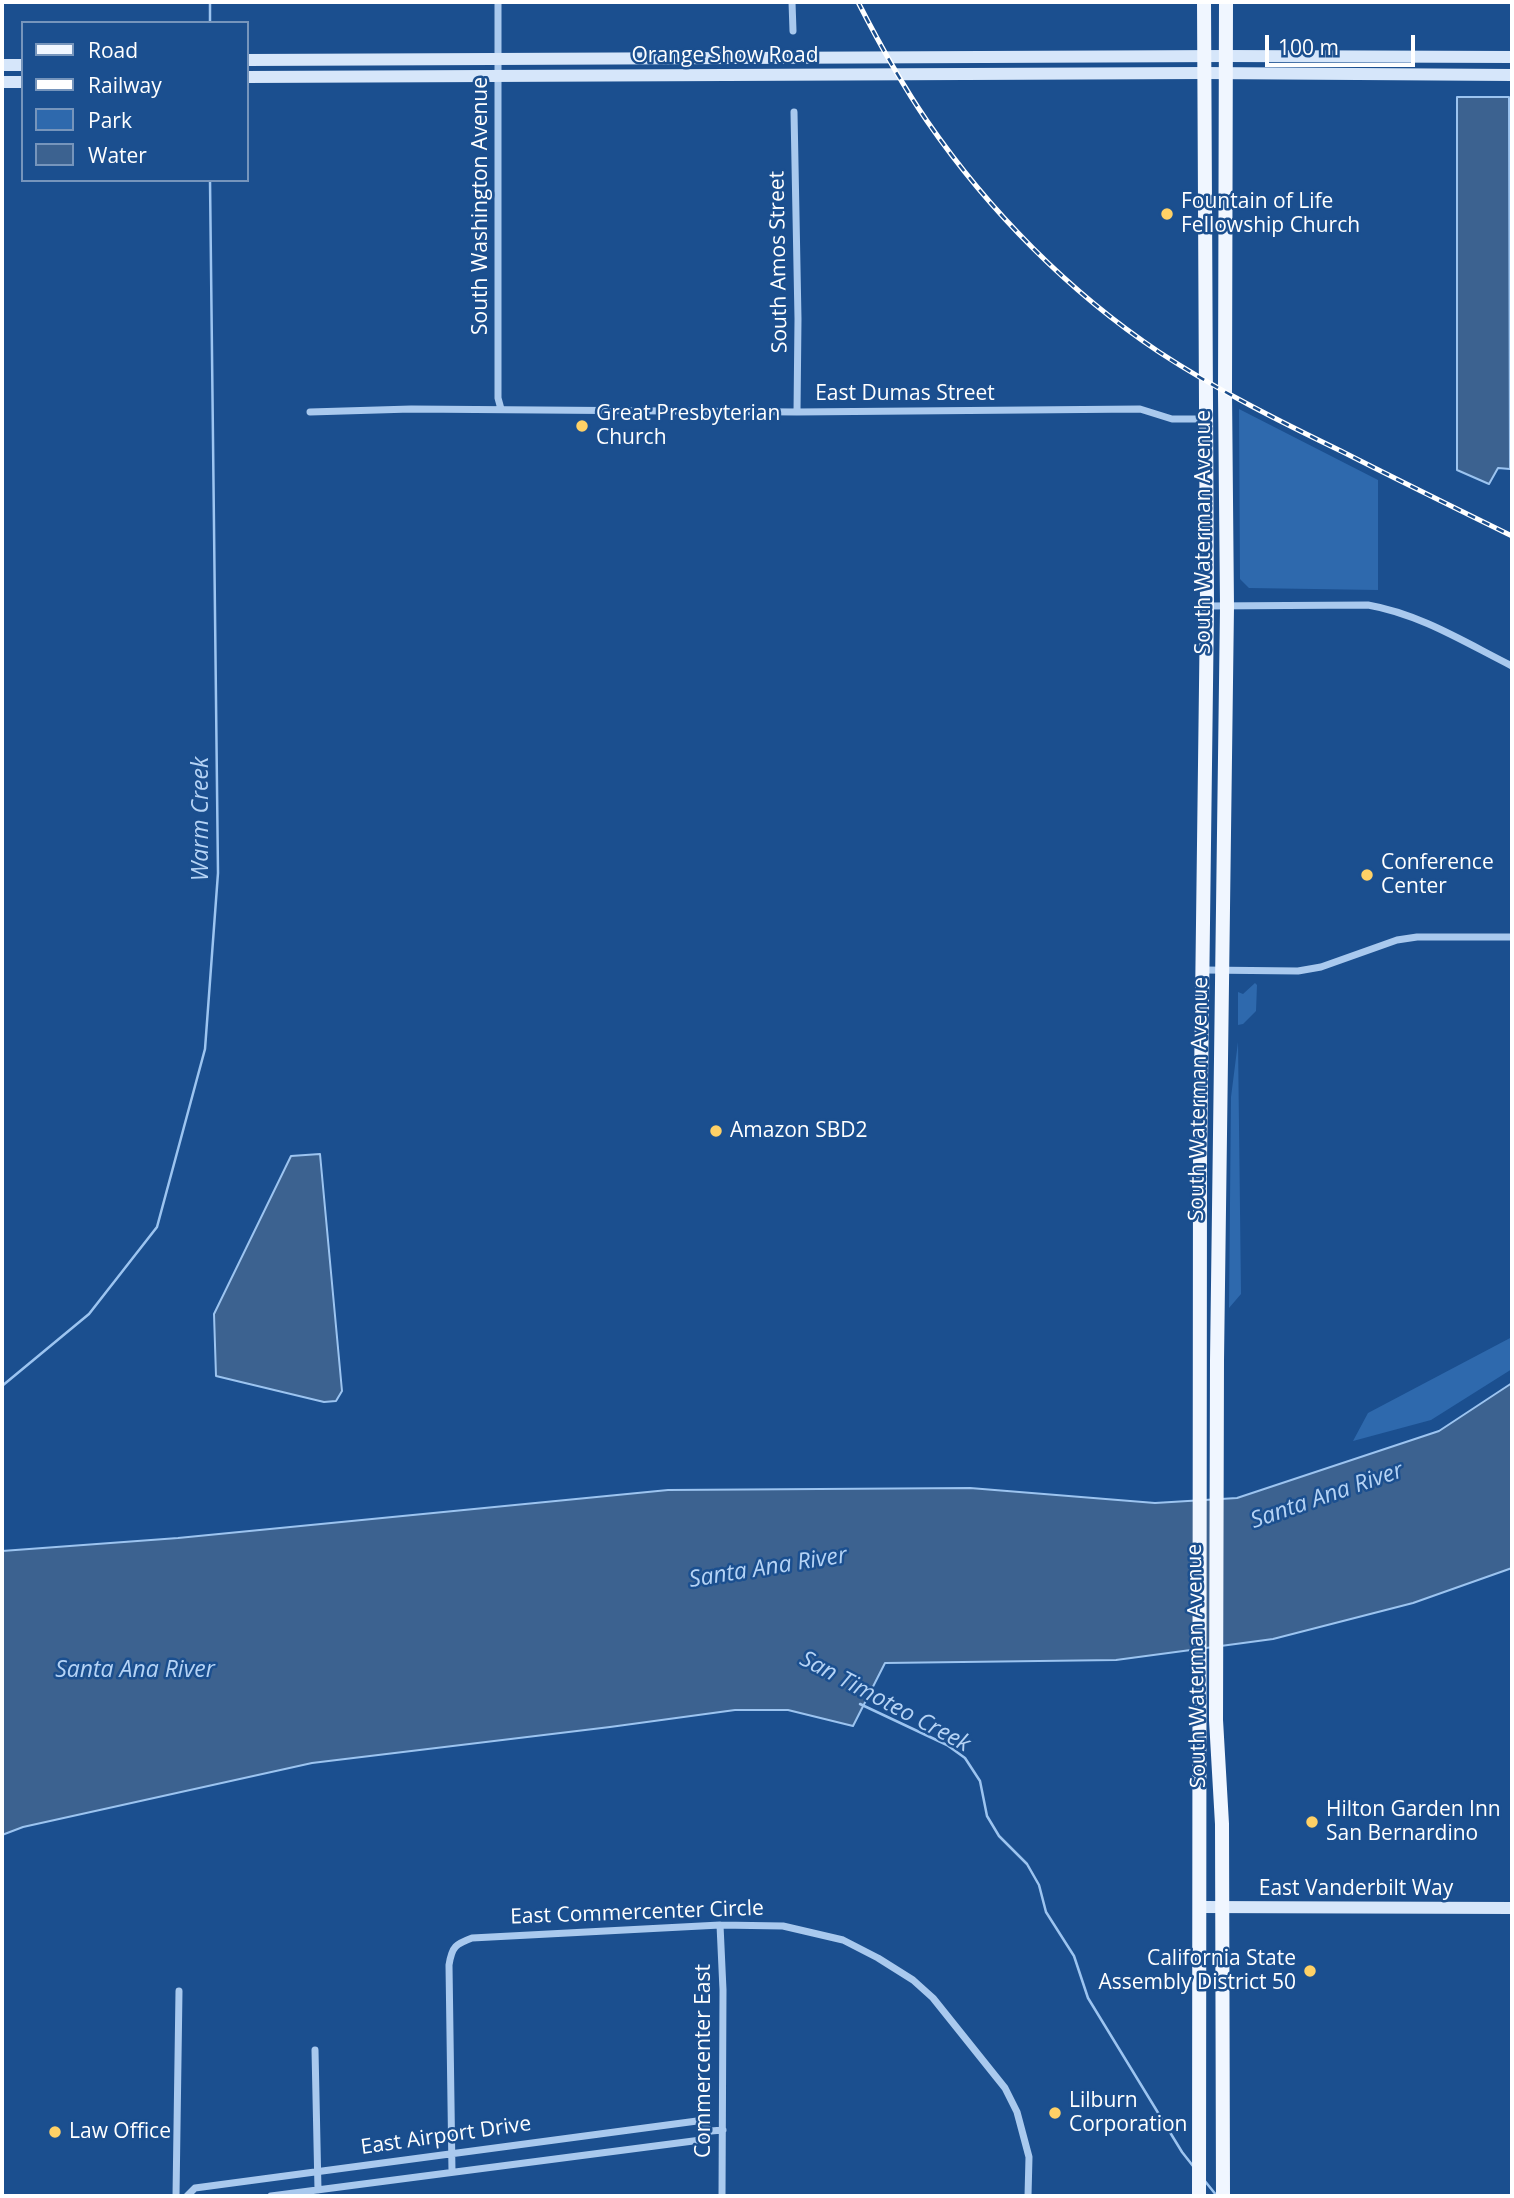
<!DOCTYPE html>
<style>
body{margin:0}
#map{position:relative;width:1514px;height:2198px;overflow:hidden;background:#1b4f8f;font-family:"Open Sans",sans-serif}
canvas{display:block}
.frame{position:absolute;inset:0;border:4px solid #fff;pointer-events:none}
.legend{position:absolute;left:21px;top:21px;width:228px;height:161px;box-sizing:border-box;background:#1b4f8f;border:2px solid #7695bc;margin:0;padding:9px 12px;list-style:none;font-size:21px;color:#fff}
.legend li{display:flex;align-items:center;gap:14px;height:35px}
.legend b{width:35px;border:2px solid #7695bc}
.scale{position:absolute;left:1265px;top:35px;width:150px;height:32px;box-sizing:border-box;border:4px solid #fff;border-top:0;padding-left:9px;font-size:21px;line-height:24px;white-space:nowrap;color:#fff;-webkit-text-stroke:5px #1b4f8f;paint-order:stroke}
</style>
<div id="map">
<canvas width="1514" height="2198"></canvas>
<div class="frame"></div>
<ul class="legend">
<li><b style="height:9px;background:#f0f6ff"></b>Road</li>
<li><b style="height:9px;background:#fff"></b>Railway</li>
<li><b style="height:19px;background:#2e69ad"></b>Park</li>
<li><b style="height:19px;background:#3c6290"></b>Water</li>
</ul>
<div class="scale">100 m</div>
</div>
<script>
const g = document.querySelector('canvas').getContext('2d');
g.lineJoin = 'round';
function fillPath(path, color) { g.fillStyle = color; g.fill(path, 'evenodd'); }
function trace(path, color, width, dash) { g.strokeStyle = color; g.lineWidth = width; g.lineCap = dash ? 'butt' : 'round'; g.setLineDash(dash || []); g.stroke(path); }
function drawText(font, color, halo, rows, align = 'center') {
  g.font = font + ' "Open Sans",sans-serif'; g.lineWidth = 5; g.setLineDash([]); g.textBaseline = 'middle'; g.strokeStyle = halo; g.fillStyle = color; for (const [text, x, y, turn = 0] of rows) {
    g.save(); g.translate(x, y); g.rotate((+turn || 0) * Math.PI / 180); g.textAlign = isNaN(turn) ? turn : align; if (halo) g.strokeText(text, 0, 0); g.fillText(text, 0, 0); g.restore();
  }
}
const green = new Path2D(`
 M1239,409l139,71v110l-129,-2 -9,-9z
 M1255,983l2,2 -1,26 -13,13 -5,1v-33l5,2z
 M1238,1042l3,252 -12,14 2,-211z
 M1512,1337v32l-81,51 -78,21 15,-28z`);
const water = new Path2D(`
 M1457,97h52l1,372 -12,-1 -9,16 -32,-14z
 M320,1154l22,237 -6,10 -12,1 -108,-26 -2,-62 77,-158z
 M1512,1383v185l-99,35 -140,36 -157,21 -231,3 -32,63 -65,-16h-53l-125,17 -298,36 -289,64 -21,8v-284l176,-13 490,-48 302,-2 185,15 82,-5 202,-67z`);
const stream = new Path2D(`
 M210,23v-21
 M2,1386l87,-72 68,-87 48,-178 13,-176 -8,-693
 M860,1704l87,41 18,13 15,23 7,35 12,20 28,28 12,21 7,27 28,44 14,42 94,154 11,14
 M1204,2180l13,16`);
const street = new Path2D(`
 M498,2v396l3,11
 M792,2l1,29
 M794,112l4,207 -1,93
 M310,412l101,-3 386,3 343,-3 32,10h32
 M1207,606l161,-1c52,9 98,38 144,61
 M1204,970l94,1 23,-4 76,-27 20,-3h95
 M720,1925l3,65 -1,206
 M315,2050l3,140
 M452,2172l-3,-207c3,-19 7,-21 23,-27l248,-13 63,1 60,14 35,18 35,22 20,18 72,90 12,24 12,45 -1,39
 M176,2196l3,-205
 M187,2196l8,-8 502,-67 14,10
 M271,2196l430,-56 10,-9 12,-1`);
const secondary = new Path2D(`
 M247,60l979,-4 286,1
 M2,65h21
 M247,77l957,-4 308,2
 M2,82h21
 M1200,1907l312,1`);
const primary = new Path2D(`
 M1199,2196l1,-1035 7,-555 -3,-604
 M1223,2196l-1,-372 -6,-104 1,-360 10,-753 -2,-214 1,-391`);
const rail = new Path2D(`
 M858,2c21,41 43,81 69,119 62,90 142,171 232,231 58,38 120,69 182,99 57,29 114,57 171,85`);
const markers = [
 [1167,214,7,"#ffd166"],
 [582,426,7,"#ffd166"],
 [1367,875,7,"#ffd166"],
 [716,1131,7,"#ffd166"],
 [1312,1822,7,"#ffd166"],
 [1310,1971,7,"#ffd166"],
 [1055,2113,7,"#ffd166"],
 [55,2132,7,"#ffd166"]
];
const streetNames = [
 ["Orange Show Road",725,56],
 ["South Washington Avenue",481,206,-90],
 ["South Amos Street",779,262,-91],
 ["East Dumas Street",905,394],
 ["South Waterman Avenue",1204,532,-90],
 ["South Waterman Avenue",1199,1099,-89],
 ["South Waterman Avenue",1197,1666,-91],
 ["East Vanderbilt Way",1356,1889],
 ["East Commercenter Circle",637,1913,-2],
 ["Commercenter East",704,2061,-90],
 ["East Airport Drive",446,2136,-8]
];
const poiNames = [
 ["Fountain of Life",1181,202],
 ["Fellowship Church",1181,226],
 ["Great Presbyterian",596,414],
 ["Church",596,438],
 ["Conference",1381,863],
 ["Center",1381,887],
 ["Amazon SBD2",730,1131],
 ["Hilton Garden Inn",1326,1810],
 ["San Bernardino",1326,1834],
 ["California State",1296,1959,"right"],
 ["Assembly District 50",1296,1983,"right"],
 ["Lilburn",1069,2101],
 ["Corporation",1069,2125],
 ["Law Office",69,2132]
];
const waterNames = [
 ["Warm Creek",201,819,-90],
 ["Santa Ana River",1327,1496,-19],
 ["Santa Ana River",768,1568,-9],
 ["Santa Ana River",135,1670],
 ["San Timoteo Creek",885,1702,28]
];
fillPath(green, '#2e69ad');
fillPath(water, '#3c6290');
trace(water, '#9cc4f0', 2);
trace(stream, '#9cc4f0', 2.5);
trace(street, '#a9c9ee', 7);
trace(secondary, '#d6e6fa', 12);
trace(primary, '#f0f6ff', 14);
trace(rail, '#fff', 5);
trace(rail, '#1b4f8f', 2.5, [8]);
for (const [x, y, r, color] of markers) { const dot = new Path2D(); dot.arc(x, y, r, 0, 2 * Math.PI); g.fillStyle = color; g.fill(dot); trace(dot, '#1b4f8f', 2.5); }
drawText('21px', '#fff', '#1b4f8f', streetNames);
drawText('21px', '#fff', '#1b4f8f', poiNames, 'left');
drawText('italic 23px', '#b5d3f5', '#1b4f8f', waterNames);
</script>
